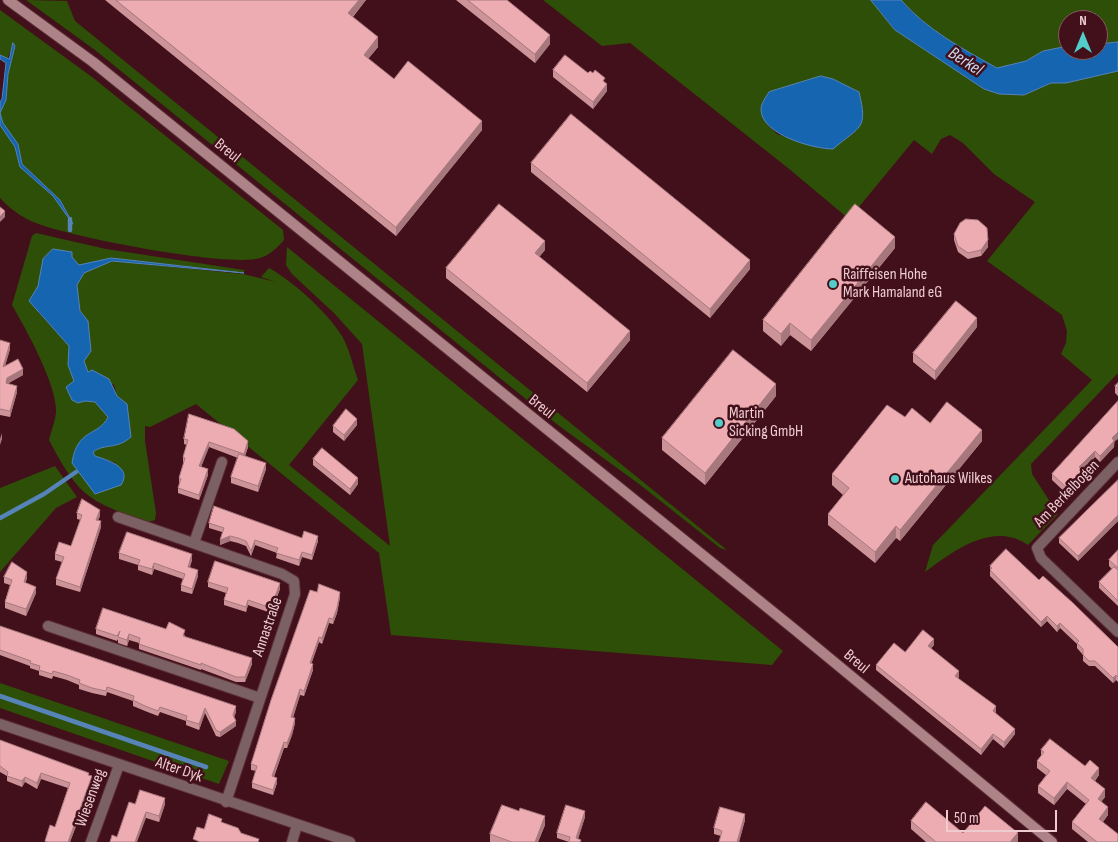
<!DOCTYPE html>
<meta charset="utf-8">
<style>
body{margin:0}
#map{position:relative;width:1118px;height:842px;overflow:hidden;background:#42101a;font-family:"Sofia Sans Condensed",sans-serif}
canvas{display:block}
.north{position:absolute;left:1058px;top:10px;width:50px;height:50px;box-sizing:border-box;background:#42101a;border:1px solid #865b62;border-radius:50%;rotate:0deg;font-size:14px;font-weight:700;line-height:20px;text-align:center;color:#edcbce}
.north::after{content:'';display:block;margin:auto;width:18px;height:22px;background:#53cdc9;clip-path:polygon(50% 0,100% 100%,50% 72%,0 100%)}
.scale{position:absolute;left:946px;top:810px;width:111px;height:22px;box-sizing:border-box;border:2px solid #edcbce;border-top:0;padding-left:6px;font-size:15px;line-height:18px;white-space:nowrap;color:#edcbce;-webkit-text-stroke:4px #42101a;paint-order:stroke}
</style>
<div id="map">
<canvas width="1118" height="842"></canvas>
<div class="north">N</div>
<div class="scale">50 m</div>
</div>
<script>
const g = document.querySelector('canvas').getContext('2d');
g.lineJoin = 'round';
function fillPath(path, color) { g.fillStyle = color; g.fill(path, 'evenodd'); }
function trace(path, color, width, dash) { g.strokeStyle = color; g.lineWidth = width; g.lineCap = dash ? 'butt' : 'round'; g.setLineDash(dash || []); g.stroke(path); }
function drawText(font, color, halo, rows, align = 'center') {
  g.font = font + ' "Sofia Sans Condensed",sans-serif'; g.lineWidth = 5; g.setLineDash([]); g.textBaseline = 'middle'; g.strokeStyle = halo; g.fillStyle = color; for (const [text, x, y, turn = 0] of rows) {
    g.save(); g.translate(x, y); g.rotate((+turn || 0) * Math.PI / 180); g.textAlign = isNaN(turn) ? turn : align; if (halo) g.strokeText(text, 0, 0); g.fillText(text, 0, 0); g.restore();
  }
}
const green = new Path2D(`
 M26,0l41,1 8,20 652,529 -7,-2 -81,-64 -81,-59 -463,-375z
 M543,0h328l24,30 89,59 15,5 25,1 27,-12h15l52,-12v302l-87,91 1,10 26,40 -30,31c-36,-24 -74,6 -103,27l8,-27 159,-165 -31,-26 5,-11 1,-12 -5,-16 -75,-54 48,-59 -41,-28 -31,-31 -13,-8 -9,4 -9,15 -18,-14 -65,79 -61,-51 -158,-125 -28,3zM821,76l4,73 -48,-15 -9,-9 36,-42z
 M901,0h217v42l-20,2v-24h-30v26l-25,5 -17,10 -29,7c-34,-19 -70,-38 -96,-68z
 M0,10l92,67 191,153 1,10c-6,7 -14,15 -24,18 -31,10 -197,-22 -229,-37 -11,-5 -23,-14 -31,-23v-73l15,22 5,20 33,29 16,20 -9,-16 -38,-36 -4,-20 -15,-21 -3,-10 6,-13 2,-26 7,-28 -2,-2 -6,16 -7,-5z
 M36,233l70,16 138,21v3l-133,-15 -28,7h-4l-7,-8 -32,22 -2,33 31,34 -1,19 6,16 -7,7 11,15 7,-2 10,1 13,15c-11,21 -31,11 -36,46h44l-21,-7 -2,-4c12,-9 23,-2 38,-15l-4,-33 -10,-8 -3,-11c-13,-7 -27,-9 -30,-24l7,-10 -3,-30 -8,-10 -3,-26 7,-12 28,-12 131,13 33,8 -15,-5 8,-9c25,14 58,44 73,68 7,12 11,30 16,44l-69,85 101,81 -28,-202 -28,-31 -42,-39 -6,-9 1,-18 496,404 -11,14 -381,-30 -12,-82 -183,-149 -46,23 -5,-1v15l11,72 -1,7 -7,2c-60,-21 -69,-25 -99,-82 2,-9 6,-18 7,-27 2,-26 -30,-84 -44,-108l20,-69z
 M55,466l22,31 -21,11 -56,64v-84z
 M0,683l229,78 -10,23 -219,-76z`);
const water = new Path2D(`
 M871,0h30c26,30 62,49 96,68l29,-7 17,-10 25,-5v4h30v-6l20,-2v29l-52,12h-15l-27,12 -25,-1 -15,-5 -89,-59z
 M13,43l2,3 -7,28 -2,26 -6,13 3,10 15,21 4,20 38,36 13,24 -3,-1v-3l-17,-24 -33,-29 -5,-20 -15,-22v-23l2,-3 4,-36 -6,-4v-4l9,4z
 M821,76l12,3 26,13c9,38 2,33 -26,57 -19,0 -71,-14 -72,-39 0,-7 5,-13 8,-18z
 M53,249l19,3v5l7,8 32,-7 133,15 -132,-12 -28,12 -7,12 3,26 8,10 3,30 -7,10 4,11 4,-2 17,9 8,17 10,8 4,33c-15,13 -26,6 -38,15l2,4c12,4 38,11 26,29l-26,9 -23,-31c5,-35 26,-26 36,-46l-13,-15 -10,-1 -7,2 -6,-3 -6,-13 8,-6 -6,-16 1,-19 -40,-45 9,-15 5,-27z`);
const stream = new Path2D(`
 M70,219v11
 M0,518l44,-24 32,-22
 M0,696l206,71`);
const street = new Path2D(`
 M1118,462l-81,86 4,10 77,74
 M118,517l164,57 12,7 1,13 -69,208
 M194,543l28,-81
 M48,626l212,72
 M0,724l350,118
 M91,842l28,-77
 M292,842l5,-17`);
const secondary = new Path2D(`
 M8,0l85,62 701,567 258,213`);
const wall = new Path2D(`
 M105,0h261l-13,17 25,30 -10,12 26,20 88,51 -86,106z
 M456,0h51l43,44 -15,19z
 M553,70l35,3 17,9 2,9 -14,18 -40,-32z
 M531,163l219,106 -40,49 -179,-146z
 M954,234l34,13 -7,9 -13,3 -10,-7 -4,-12z
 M895,248l-84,103 -21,-16 -9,11 -18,-15v-11z
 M545,250l-6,7 91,83 -43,52 -141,-114v-10z
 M977,327l-42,53 -22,-18v-9z
 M0,340l10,9 -5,17 18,9 -16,9 10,8 -7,25 -10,-2z
 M1118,383v13l-3,-3v-7z
 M776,396l-71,89 -43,-35v-12z
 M1118,401l-4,46 -14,15 -5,-5 -13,13 2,8 -16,17 -16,-15v-6z
 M905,417l25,6 52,18 -82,100 -4,-3 -21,25 -47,-38v-11l15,-19 -11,-10v-11z
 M357,425l-13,16 -11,-9v-6z
 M184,439l64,8 -3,9 21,13 -8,23 -27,-9v-6l7,-19 -29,-11 -8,20 7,8 -9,25 -21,-7v-5l1,-4v-6l5,-15 -1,-1v-5l4,-12 -3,-1z
 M313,459l45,25 -8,11 -37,-30z
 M1118,480v41l-40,40 -19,-18v-5z
 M77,513l23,3 -2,4 3,7 -21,65 -24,-7v-6l6,-17 -7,-2v-6l16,-8 10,-26 -4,-1z
 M209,523l93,15 16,3 -6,19 -10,-3 -3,9 -23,-8 1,-5 -22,-8 -4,11 -5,-10 -8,-3 -8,-2 -10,4 2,-13 -13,-4z
 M1118,550v56l-19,-18v-6l13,-13 -3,-3v-6z
 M119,553l73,7 -2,7 8,9 -6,18 -11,-3v-6l2,-6 -29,-10 -2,6 -14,-5v-5l-19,-6z
 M990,566l49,14 79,67v35l-2,-2 -3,3 -18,-17h-6l-6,-5v-6l-6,-7v-4l-17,-16 -3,4 -10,-11 -6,6 -51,-51z
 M4,577l23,1 -2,5 11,10 -10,23 -21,-8v-6l5,-17 -6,-2z
 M208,582l72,7 -9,24 -23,-8 -2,7 -22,-7v-5l2,-7 -18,-6z
 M317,592l23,5 -3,16 -4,11 -4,-1 -7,21 -3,-2 -8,22 2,6 -9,26 -4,-1 -7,23 2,5 -3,12 -5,13h-3l-10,29 3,6 -4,12 -21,-7v-5l4,-12 -5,-1v-6z
 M0,626l236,86 -2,5 2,9 -16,11 -4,-1 -11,-23 -6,17 -13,-5v-4l-26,-9 -2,4 -13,-5 -12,-5v-5l-26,-9 -1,4 -14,-3 -13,-4v-4l-12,-5 -14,-4 -1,3 -13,-4v-4l-9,-3v-2l-30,-11z
 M96,629h70l19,6 -1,2 68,27 -7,18h-9l-35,-13v1l-62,-21v-6l-10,-3 -2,6 -9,-3v-4l-1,2 -21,-7z
 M934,645l-3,3 28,29 -1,1 38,34 -1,1 20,21 -11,14 -11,-9 -12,16 -105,-85v-5l29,-13z
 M0,740l89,35 3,7 -22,60h-25v-1l10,-14 13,-39 -27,-9 -4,10 -12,-7 -3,5 -15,-6v-5l-7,-4z
 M1041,750l44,16 14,9 -4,6 10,16 -4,5 7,13 -5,7 15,20h-30l-16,-13v-7l14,-18 -19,-15 -13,16 -16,-12v-7l8,-11 -9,-7v-7l4,-5z
 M135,804h30l-6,18 -13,-4 -29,19z
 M585,817l-7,22 3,3h-12l-12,-4v-5z
 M745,820l-6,22h-20l2,-6 -7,-2v-6z
 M911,821l52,12 55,8 -1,1h-91l-15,-13z
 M545,825l-7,17h-48v-8z`);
const shadedWall = new Path2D(`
 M359,0h7l-18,22v-9z
 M550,35v9l-15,19v-9z
 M378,37v10l-14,17v-9z
 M607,84v7l-14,18v-7z
 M482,121v9l-86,106v-9z
 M5,211v6l-5,5v-5z
 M895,237v11l-84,103v-11z
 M988,240v7l-7,9v-6z
 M545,241v9l-10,12v-9z
 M750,260v9l-40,49v-9z
 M977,318v9l-42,53v-9z
 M790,323v12l-9,11v-12z
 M630,331v9l-43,52v-9z
 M10,343v6l-7,24v-6z
 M23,369v6l-16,9 -1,-1 1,-5z
 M776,384v12l-71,89v-12z
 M17,386v6l-7,25v-6z
 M357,419v6l-13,16v-6z
 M982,430v11l-82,100v-11z
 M1118,432v7l-4,3v5l-14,15v-6l12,-18z
 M2,433v6l-2,6v-6z
 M248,441v6l-4,13v-6z
 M209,442v5l-10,25v-6z
 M1095,451v6l-16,16v-6z
 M266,463v6l-8,23v-6z
 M208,469v6l-9,25v-5z
 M1084,472v6l-16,17v-6z
 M358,478v6l-8,11v-6z
 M100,510v6l-4,9v-5z
 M1118,515v6l-40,40v-5z
 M101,521v6l-21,65v-5z
 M896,526v12l-21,25v-11z
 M230,536v5l-10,4v-5z
 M318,536v5l-6,19v-5z
 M255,540v5l-4,11v-5z
 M302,552v5l-3,9v-6z
 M192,554v6l-4,12v-5z
 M154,563v6l-2,6v-6z
 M198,570v6l-6,18v-5z
 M27,572v6l-3,11v-7z
 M280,583v6l-9,24v-5z
 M36,587v6l-10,23v-7z
 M340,592v5l-3,16 -4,11v-5z
 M248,600v5l-2,7v-5z
 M1047,616v5l-6,6v-5z
 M329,618v5l-7,21v-6z
 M1060,623v5l-3,4v-6z
 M129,634v6l-2,6v-6z
 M319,637v5l-9,26v-5z
 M934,639v6l-6,7v-6z
 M252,658v6l-7,18v-5z
 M313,664v6l-9,26v-5z
 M959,671v6l-4,5v-6z
 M1116,675v5l-3,3v-5z
 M300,689v6l-9,27v-5z
 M236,706v6l-3,8v-5z
 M996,706v6l-3,4v-5z
 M205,708v5l-6,17v-6z
 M295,718v5l-3,12 -5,13v-5z
 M236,721v5l-16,11v-5z
 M1015,729v5l-11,14v-6z
 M993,734v5l-12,16v-6z
 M284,742v6l-12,33v-5z
 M1099,768v7l-8,10v-7z
 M41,773v6l-4,10v-6z
 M92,776v6l-2,8 -20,52h-2z
 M25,777v5l-3,5v-6z
 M277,778v5l-4,12v-5z
 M1067,782v7l-13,16v-7z
 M1105,789v8l-7,9v-7z
 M165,798v6l-6,18v-6z
 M1108,807v8l-9,11v-7z
 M585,811v6l-8,25 -1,-4z
 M146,812v6l-9,24h-2z
 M745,814v6l-6,22h-2z
 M545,816v9l-7,17h-3z
 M1018,833v8l-1,1h-7z`);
const building = new Path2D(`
 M116,0h243l-11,13 30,24 -14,18 30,24 14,-18 74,60 -86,106z
 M468,0h39l43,35 -15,19z
 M565,55l23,18 2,-2 3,2 2,-3 10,8 -2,3 4,3 -14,18 -40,-32z
 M571,114l179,146 -40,49 -179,-146z
 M499,204l46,37 -10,12 95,78 -43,52 -141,-115z
 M855,204l40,33 -84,103 -21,-17 -9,11 -18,-14z
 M0,207l5,4 -5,6z
 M966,219l12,1 9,8 1,12 -7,10 -13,3 -10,-7 -4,-12 6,-11z
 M956,301l21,17 -42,53 -22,-18z
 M0,340l10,3 -7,24 15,-8 5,10 -16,9 -1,5 11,3 -7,25 -10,-2z
 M733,350l43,34 -71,89 -43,-35z
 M1118,383v6l-3,-3z
 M1118,401v31l-6,6 2,3 -14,15 -5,-5 -16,16 5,5 -16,17 -16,-15z
 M947,402l35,28 -82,100 -4,-4 -21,26 -47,-38 21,-26 -17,-14 55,-69 18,12 7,-9 18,15z
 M346,409l11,10 -13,16 -11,-9z
 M189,414l45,15 14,12 -4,13 -35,-12 -10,24 9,3 -9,26 -21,-7 3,-9 -2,-1 6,-20 -2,-1 5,-17 -4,-1z
 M322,448l36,30 -8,11 -37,-30z
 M239,454l27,9 -8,23 -27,-9z
 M1118,480v35l-40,41 -19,-18z
 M82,499l18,11 -4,10 5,1 -21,66 -24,-8 8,-22 -9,-3 4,-12 12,4 11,-31 -5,-2z
 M214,506l88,32 2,-7 14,5 -6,19 -10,-3 -3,8 -23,-7 2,-5 -23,-8 -4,11 -5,-10 -8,-3 -8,-2 -10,4 4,-12 -15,-5z
 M127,532l65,22 -4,13 10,3 -6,19 -11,-4 4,-11 -31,-11 -2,6 -14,-4 2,-5 -21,-7z
 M1006,549l33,31 4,-4 30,27 45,44v30l-2,-2 -3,3 -18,-17h-6l-6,-6v-6l-6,-6 2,-2 -19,-18 -3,3 -10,-10 -6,6 -51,-52 2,-2 -2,-2z
 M1118,550v18l-9,-8z
 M215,561l65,22 -9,25 -23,-8 -2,7 -22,-7 4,-12 -20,-6z
 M12,562l15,10 -3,10 12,5 -10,22 -21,-7 7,-22 -8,-3z
 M1114,567l4,3v31l-19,-19z
 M319,584l21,8 -3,16 -4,11 -4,-1 -7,20 -3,-1 -9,26 3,1 -9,27 -4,-2 -9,28 4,1 -3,12 -5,13 -3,-1 -12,34 5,2 -4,12 -21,-7 5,-17 -6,-2 20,-64 39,-110 7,2z
 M103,608l63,21 3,-7 16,8 -2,6 69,22 -7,19h-9l-35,-14v2l-62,-21 1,-6 -11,-4 -2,6 -9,-3 2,-6 -3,5 -21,-7z
 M0,626l236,80 -3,9 3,6 -16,11 -4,-2 -11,-22 -6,16 -13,-4 1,-4 -27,-9 -2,4 -13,-5 -12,-6 1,-4 -27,-9 -1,4 -14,-3 -13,-5 1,-3 -13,-5 -14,-4 -1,3 -13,-4 1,-4 -10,-3 1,-2 -31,-11z
 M923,630l11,9 -6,7 31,25 -4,5 41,30 -3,5 22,18 -11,13 -11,-8 -12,15 -105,-84 18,-22 11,9z
 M1050,739l35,27 5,-6 9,8 -8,10 14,11 -7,10 10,8 -9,12 19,15v8h-21l-25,-20 17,-22 -22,-18 -13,16 -16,-12 12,-15 -13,-10 7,-9 -3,-2z
 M0,740l89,33 -1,2 4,1 -24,66h-20l-3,-1 5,-16 5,2 15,-44 -29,-10 -4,10 -12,-6 -3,4 -15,-5 1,-4 -8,-6z
 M140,790l25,8 -6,18 -13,-4 -11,30h-25l2,-7 5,2 12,-35 6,2z
 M926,802l37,31 22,-27 33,27 -8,9h-74l-25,-21z
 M502,805l17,6 1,-3 25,8 -10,26h-23l-22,-8z
 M566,805l19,6 -9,27 5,2 -1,2h-11l1,-5 -13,-4z
 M720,807l25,7 -8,28h-18l3,-11 -8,-3z
 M209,814l13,5 -1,3 17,6 3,5 18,6 -1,3h-58l-7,-3 4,-12 7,2z`);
const markers = [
 [833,284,5,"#53cdc9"],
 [719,423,5,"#53cdc9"],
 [895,479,5,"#53cdc9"]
];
const streetNames = [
 ["Breul",227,151,39],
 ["Breul",541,407,39],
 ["Am Berkelbogen",1067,494,-46],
 ["Annastraße",268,627,-71],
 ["Breul",856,662,40],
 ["Alter Dyk",179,770,19],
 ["Wiesenweg",91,798,-70]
];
const poiNames = [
 ["Raiffeisen Hohe",843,275],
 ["Mark Hamaland eG",843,293],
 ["Martin",729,414],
 ["Sicking GmbH",729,432],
 ["Autohaus Wilkes",905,479]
];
const waterNames = [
 ["Berkel",965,62,33]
];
fillPath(green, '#2e4f07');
fillPath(water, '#1665b0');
trace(water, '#5684b9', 1);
trace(stream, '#5684b9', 4.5);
trace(street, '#5d2e37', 12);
trace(secondary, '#5d2e37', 12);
trace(street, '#7b6163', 10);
trace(secondary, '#ad8387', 10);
fillPath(wall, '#cc9499');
fillPath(shadedWall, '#a6787d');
fillPath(building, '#edacb2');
trace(building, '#a6787d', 1);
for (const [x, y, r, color] of markers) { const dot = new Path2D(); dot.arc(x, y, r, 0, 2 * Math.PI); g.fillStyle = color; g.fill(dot); trace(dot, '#42101a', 2); }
drawText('16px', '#edcbce', '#42101a', streetNames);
drawText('16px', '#edcbce', '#42101a', poiNames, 'left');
drawText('italic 18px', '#c9daee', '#42101a', waterNames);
</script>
